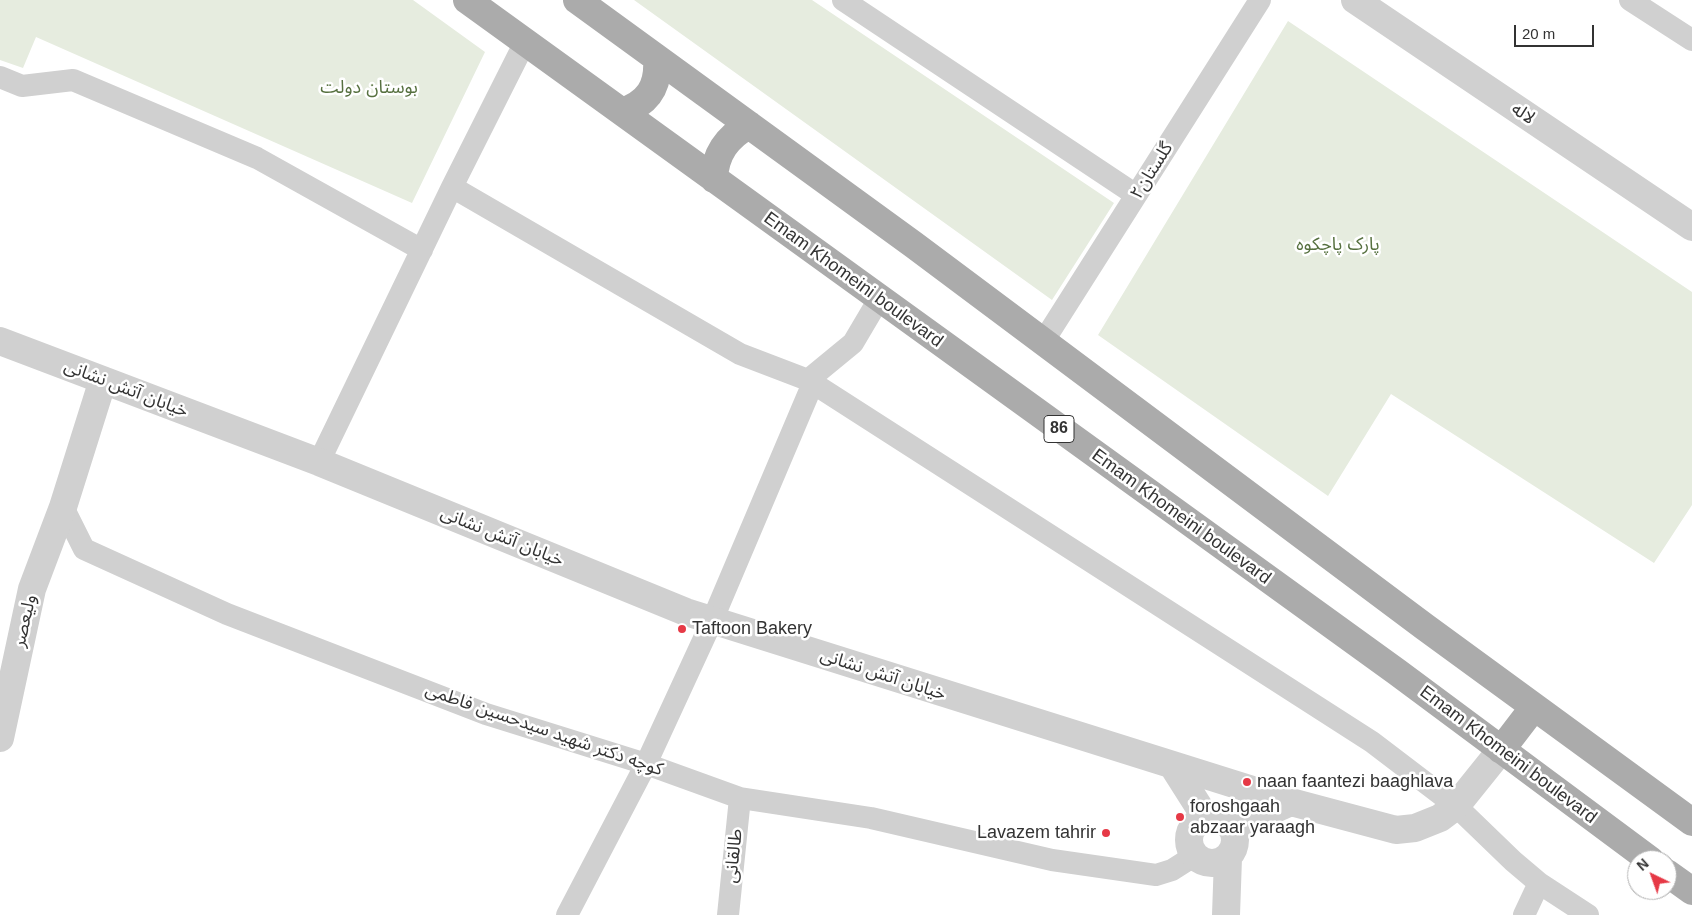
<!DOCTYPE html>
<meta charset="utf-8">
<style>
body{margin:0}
#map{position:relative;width:1692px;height:915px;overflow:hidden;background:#fff;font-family:Arial,sans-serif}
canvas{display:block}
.north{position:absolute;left:1627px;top:850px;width:50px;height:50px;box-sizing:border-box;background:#fff;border:1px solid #adadad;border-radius:50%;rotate:318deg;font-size:14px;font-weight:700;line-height:20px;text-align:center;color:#333}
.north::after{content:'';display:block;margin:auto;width:18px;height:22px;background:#e63946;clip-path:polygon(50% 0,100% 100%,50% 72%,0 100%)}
.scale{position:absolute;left:1514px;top:25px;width:80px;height:22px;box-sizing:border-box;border:2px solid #333;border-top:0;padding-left:6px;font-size:15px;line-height:18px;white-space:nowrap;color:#333;-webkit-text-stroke:4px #fff;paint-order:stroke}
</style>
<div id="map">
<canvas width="1692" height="915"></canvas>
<div class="north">N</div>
<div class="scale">20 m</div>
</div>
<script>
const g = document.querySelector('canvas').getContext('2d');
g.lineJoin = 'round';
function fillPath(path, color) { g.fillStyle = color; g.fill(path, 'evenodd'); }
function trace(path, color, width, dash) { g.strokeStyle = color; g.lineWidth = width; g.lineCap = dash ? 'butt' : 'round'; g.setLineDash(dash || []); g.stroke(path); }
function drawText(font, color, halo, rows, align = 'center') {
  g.font = font + ' Arial,"Noto Sans Arabic",sans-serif'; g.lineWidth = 5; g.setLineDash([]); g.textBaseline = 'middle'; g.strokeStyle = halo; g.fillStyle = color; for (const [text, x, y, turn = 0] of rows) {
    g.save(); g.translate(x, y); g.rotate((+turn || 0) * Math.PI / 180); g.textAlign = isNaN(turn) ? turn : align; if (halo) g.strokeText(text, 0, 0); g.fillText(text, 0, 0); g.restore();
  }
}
const green = new Path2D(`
 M0,0h413l72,52 -73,151 -376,-166 -13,31 -23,-8z
 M634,0h178l302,203 -62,97z
 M1288,21l404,271v213l-38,58 -263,-169 -63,102 -230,-161z`);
const minor = new Path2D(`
 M843,0l293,195
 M1630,0l62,40
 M0,77l22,9 51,-6 184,78 165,92
 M452,187l288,167 68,26 45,-37 26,-44
 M1043,342l217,-342
 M808,380l564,362 84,64 57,55 26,22 49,32
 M319,462l133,-275 73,-145
 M63,507l21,42 143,65 259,100 160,50 94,34 131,20 181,42 104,15 16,-5 22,-14
 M567,915l79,-151 66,-143 101,-238
 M728,915l12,-117
 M1524,915l15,-32`);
const tertiary = new Path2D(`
 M1355,0l337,227
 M0,341l319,121 367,150 605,190 105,28 19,-2 25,-10 16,-12 45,-56
 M0,738l32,-149 31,-82 40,-127
 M1173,766l33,52
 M1189 840a23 23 0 1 1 46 0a23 23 0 1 1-46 0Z
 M1232,828l59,-26
 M1226,915l2,-57`);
const primary = new Path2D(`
 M467,0l930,672 253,188
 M577,0l337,245 511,382 267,195
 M622,112c26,-9 37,-25 35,-53
 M714,179c1,-25 13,-42 35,-54
 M1501,750l33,-43
 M1667,873l25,18`);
const markers = [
 [682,629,5,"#e63946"],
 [1247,782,5,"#e63946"],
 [1180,817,5,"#e63946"],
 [1106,833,5,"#e63946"]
];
const shields = [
 [1059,429,30]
];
const shieldNames = [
 ["86",1059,429]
];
const parkNames = [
 ["بوستان دولت",369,88],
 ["پارک پاچکوه",1338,245]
];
const streetNames = [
 ["لاله",1523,114,34],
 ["گلستان۲",1152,171,-58],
 ["Emam Khomeini boulevard",853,280,36],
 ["خیابان آتش نشانی",126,389,21],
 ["Emam Khomeini boulevard",1181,517,36],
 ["خیابان آتش نشانی",502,537,22],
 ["ولیعصر",25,621,-77],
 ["خیابان آتش نشانی",883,675,18],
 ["کوچه دکتر شهید سیدحسین فاطمی",544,730,19],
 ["Emam Khomeini boulevard",1508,755,37],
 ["طالقانی",734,856,-84]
];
const poiNames = [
 ["Taftoon Bakery",692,629],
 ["naan faantezi baaghlava",1257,782],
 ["foroshgaah",1190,807],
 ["abzaar yaraagh",1190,828],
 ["Lavazem tahrir",1096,833,"right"]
];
fillPath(green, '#e6ecdf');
trace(minor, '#d0d0d0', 22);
trace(tertiary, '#d0d0d0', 28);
trace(primary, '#ababab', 28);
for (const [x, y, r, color] of markers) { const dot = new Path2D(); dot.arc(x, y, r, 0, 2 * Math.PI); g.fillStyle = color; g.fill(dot); trace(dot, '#fff', 2); }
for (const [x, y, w] of shields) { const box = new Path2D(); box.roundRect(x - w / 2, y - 13.5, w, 27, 4); g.fillStyle = '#fff'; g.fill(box); trace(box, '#333', 1); }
drawText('bold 16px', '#333', null, shieldNames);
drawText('18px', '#56703f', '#fff', parkNames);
drawText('18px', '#333', '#fff', streetNames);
drawText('18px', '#333', '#fff', poiNames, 'left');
</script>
